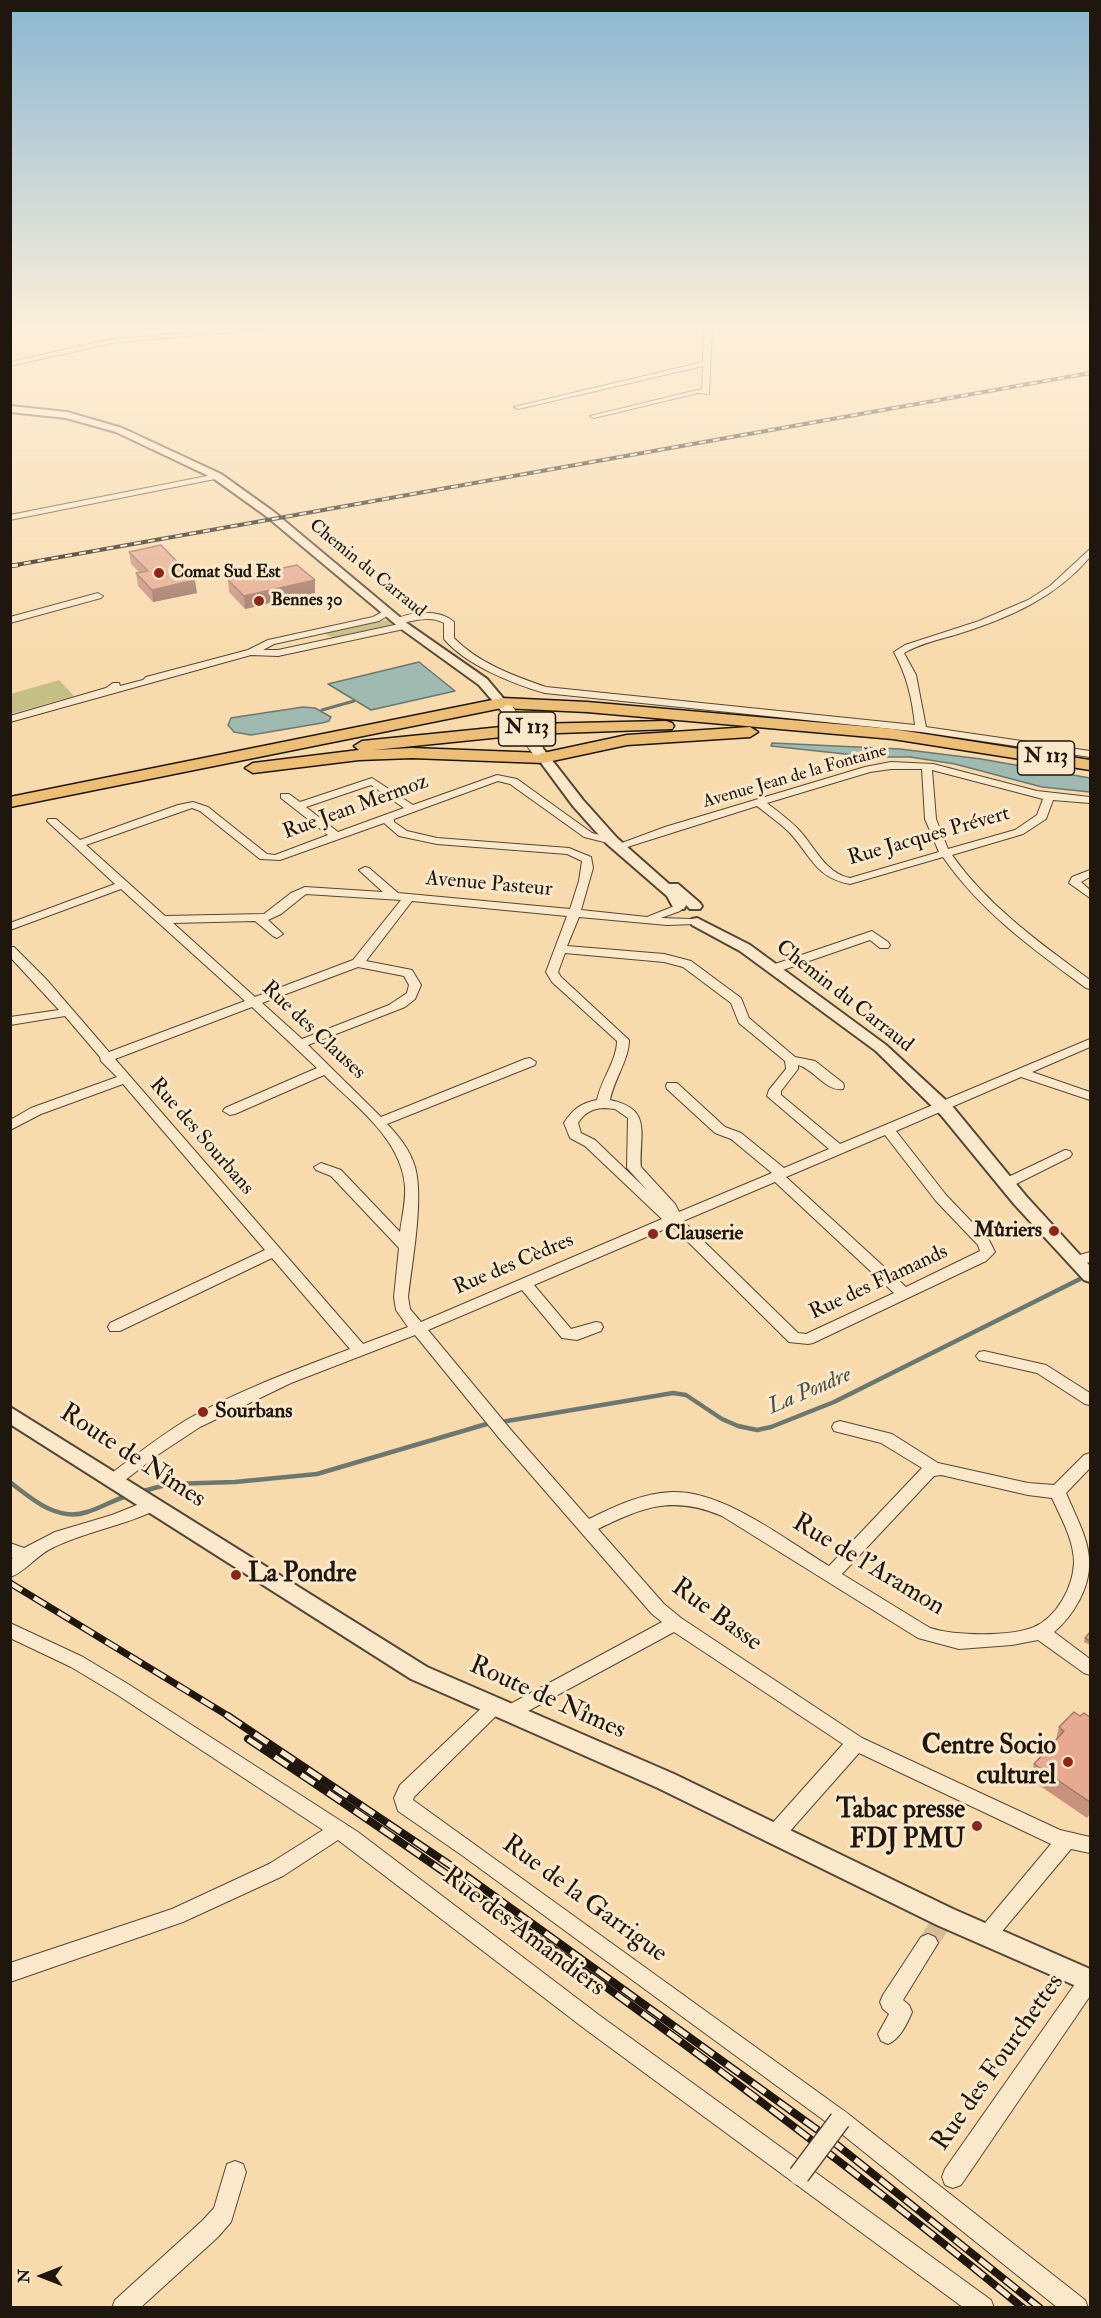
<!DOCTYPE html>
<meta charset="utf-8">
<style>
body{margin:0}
#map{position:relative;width:1101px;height:2318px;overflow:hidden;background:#f8dbad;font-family:"IM FELL Double Pica",serif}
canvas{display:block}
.frame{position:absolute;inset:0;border:12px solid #1f160d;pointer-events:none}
.north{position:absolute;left:12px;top:2246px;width:60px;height:60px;-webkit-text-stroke:4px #fae8ca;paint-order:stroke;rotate:270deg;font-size:16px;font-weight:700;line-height:24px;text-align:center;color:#1f160d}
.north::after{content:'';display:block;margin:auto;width:21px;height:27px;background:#1f160d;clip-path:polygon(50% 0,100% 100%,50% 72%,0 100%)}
</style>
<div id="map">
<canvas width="1101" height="2318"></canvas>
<div class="frame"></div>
<div class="north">N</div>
</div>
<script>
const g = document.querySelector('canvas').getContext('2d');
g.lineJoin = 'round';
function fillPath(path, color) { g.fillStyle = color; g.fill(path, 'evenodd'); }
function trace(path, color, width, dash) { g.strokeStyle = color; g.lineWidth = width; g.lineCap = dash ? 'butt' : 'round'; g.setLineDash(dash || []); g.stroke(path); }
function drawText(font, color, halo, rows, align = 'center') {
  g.font = font + ' "IM FELL Double Pica",serif'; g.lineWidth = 6; g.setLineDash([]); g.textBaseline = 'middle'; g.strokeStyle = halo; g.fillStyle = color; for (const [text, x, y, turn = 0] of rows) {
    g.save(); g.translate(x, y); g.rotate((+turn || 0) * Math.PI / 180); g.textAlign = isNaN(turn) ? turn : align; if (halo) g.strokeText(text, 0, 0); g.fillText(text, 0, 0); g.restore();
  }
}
const green = new Path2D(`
 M381,620l9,1 2,4 -57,13 -9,-3 3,-4z
 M59,680l15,16 -63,18v-20z`);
const water = new Path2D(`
 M419,662l36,29 -84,19 -43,-26z
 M303,707l12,1 16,9 -2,4 -7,2 -71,12 -17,-3 -6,-7 3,-7 6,-1z
 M772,743l128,6 81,10 109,19v14l-48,-5 -87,-23 -45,-7h-37l-102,-11z`);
const streamFar1 = new Path2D(`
 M322,710l32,-9`);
const stream = new Path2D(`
 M501,1422l172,-29 13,2 36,24 16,7 19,4 14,-3 63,-25 256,-128
 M10,1482c22,17 47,40 77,30 14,-4 26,-12 40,-16
 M140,1492l29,-8 66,-2 82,-8 173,-51`);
const minorTunnel = new Path2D(`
 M928,1943l17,-26`);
const minor = new Path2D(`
 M232,329h31l-151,14 -102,23v-4l102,-23z
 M704,329h8l-3,65 -11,-1 -104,25 -4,-2 112,-27 1,-23 -185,43 -4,-2 189,-45z
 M217,474l4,2 -1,2 -210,42v-5z
 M1090,549v8c-34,40 -79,60 -129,76 -19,6 -40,10 -57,20l12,22 10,52 164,24v6l-169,-25 -376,-39c-32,-9 -79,-28 -101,-54v-16c-14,-8 -31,-2 -46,1l-5,-3c15,-10 47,-12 61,1v16c24,25 60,38 92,49l369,38c-3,-27 -8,-49 -21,-73l11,-7 74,-24 49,-21 22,-14z
 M98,593l5,3 -2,2 -91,25v-6z
 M384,611l8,2 -13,8 -105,23 -11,6h15l126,-27 5,3 -5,3 -126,27 -27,-1 -241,67v-6l96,-28 7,-5h6l1,3 23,-6 3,-3 102,-27 20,-10 105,-23z
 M891,762l42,2 104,27 53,6v6l-37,-3 -7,19 -23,15 -71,21c36,51 88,88 138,125v9l-4,-1c-52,-38 -106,-77 -143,-131l-93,27c-34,-6 -39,-28 -60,-51 -10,-10 -22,-18 -33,-27l-136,43 -4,1 -6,-3 54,-20 200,-60zM891,769h31l3,50 14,33 -89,26c-25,-5 -35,-31 -51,-48 -9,-10 -21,-18 -32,-27l103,-31zM932,770l111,29 -6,16 -22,15 -67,19 -12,-30z
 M497,775l20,4 75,54 24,6 2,2 -6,3 -28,-7 -74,-53 -12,-3 -104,38v3l13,9 30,7 132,10 22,9 2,11 -12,42 66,7 25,-10h8l2,2 -2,2 -19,7 30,1 4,1 2,2 -2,2 -28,1 -88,-8 -12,29 97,8 27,7 50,37 8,20 46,39 20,4 28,22 1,3 -1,3c-17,3 -29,-20 -45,-24v4l-17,22v4l59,49 250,-105v8l-58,25 58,20v8l-69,-23 -125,54 50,64 43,45 6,12 -9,9 -173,82 -5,1 -19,-2 -117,-116 -138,59 37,44 25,-7 5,1 2,4 -2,4 -24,9 -15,-2 -40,-48 -94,40 83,100 78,89c26,-13 54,-26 83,-27 51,-2 114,48 157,74l93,-98 -41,-25 -47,-12 -2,-4 2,-4 6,-2 52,13 46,29 90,20 26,2 30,-30 6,-2v15l-24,25c16,38 35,65 14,106 -7,13 -15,24 -26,33l36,27v16l-6,-2 -46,-33 -26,5 -53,4 -41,-11 -196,-122c-49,-21 -79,-9 -124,13l66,75 17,14 181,120 198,92 30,7v16l-19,-4 -77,92 -7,3 -7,-3 -3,-6 3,-6 71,-85 -192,-91 -76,86 -7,2 -7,-2 -2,-6 2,-6 74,-83 -169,-112 -159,86 -6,3 -6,-3 -3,-5 3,-5 159,-86 -10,-8 -153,-176 -84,-103 -124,48 -91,44 -41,27 -39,30 -6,2 -6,-2 -2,-4 2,-4c26,-20 52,-40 80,-57 51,-29 107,-49 162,-70l-78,-91 -152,73h-10l-2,-4 2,-4 155,-73 -142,-166 -82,30 -31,16v-10l21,-12 86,-31 -16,-16 -1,-4 -35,-41 -55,9v-8l49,-7 -49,-53v-10h4l32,32 63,73 136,-51 -124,-112 -111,41v-7l105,-39 -68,-63 1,-2h8l24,21 98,-35 15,-3 15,5 59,47 8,1 53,-20 -47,-37v-4h8l11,8 72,-24 41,27zM371,785l33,23 -66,24 -32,-25zM192,808l8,3 60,48 20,1 104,-37 15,13 38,8 130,10 15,7 -3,20 -9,28 -172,-16 -29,-25 -4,-1 -6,3 2,2 22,20 -78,-5 -14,6 -27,21 -99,2 -79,-71zM306,894l95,6 -48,60 -98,37 -82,-74 82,-2 18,15 4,2 6,-4 -15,-14 13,-6zM412,901l155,15 -21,56 6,10 65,59c0,19 -16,39 -20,59 -16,3 -24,9 -33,23l6,15 15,8 77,73 -241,103 -11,-13 -2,-12c4,-34 16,-99 7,-130 -5,-17 -16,-31 -28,-43l148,-59 1,-3 -6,-4 -5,1 -144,58 -73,-72 97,-38 10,-8 6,-14 -9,-15 -46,-9zM565,953l99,9 19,5 48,36 8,20 46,38 1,8 -17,21 -2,6 62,53 -45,19 -43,-35 -16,-6 -48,-44h-10l-1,3 1,3 48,44 16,6 41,34 -93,39 -4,-8 -34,-37c-2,-34 12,-58 -31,-67 4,-21 19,-40 19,-60l-68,-63 -3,-5zM358,967l46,9 5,9 -2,8 -18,12 -87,34 -40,-36zM252,1007l65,61 -92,40 -2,3 7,4 5,-1 89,-39c31,31 77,63 81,111 1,15 -3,31 -5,46l-59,-62 -20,-7 -7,4 2,3 15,6 68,72 -5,49 2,13 12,17 -45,17 -248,-285zM605,1108l10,1 13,9 -1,50 20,22 -52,-50 -14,-7 -3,-10c6,-10 15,-15 27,-15zM885,1135l51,66 42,44 2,6 -74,36 -120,-110zM775,1182l119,111 -88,41 -8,-1 -115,-112zM941,1475l87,20 24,3c9,20 22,42 22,65 -1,24 -17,54 -40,64 -25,10 -78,9 -104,1l-88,-54 92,-98z
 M1090,870v7l-9,5 9,8v8l-21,-15 3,-6z
 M872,931l16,11 2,3 -2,3h-8l-10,-8 -93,32 -4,1 -6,-4 2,-3z
 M1065,1150l5,1 2,3 -2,3 -58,29h-10l-2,-3 2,-3z
 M1090,1252v10l-12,3 -7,-5 2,-3z
 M984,1351l62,14 44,28v12l-5,-1 -48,-31 -58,-13 -3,-4 3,-4z
 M152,1499l6,2 2,4 -2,4c-34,17 -72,22 -106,39 -15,7 -28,25 -42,29v-17l3,-2 -3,-1v-14l14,5 31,-16 57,-17z
 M10,1623l73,34 45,27 230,148 241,183 392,285 3,8h-30l-379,-279 -247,-189 -55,36 -100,46 -173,60v-19l162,-54 97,-45 54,-34 -207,-136 -45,-27 -61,-29z
 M494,1699l6,3 3,5 -3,5 -86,85 -1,3 434,313 238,187 3,8h-30l-225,-181 -370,-271 -65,-45 -4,-13 6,-13 88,-83z
 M928,1934l7,3 3,6 -35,57 6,5 3,7c-5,12 -12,27 -24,32l-7,-3 -3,-7 11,-20 -6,-5 -3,-7 3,-7 38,-58z
 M1089,1972l1,24 -129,189 -8,3 -8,-3 -3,-8 3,-8 137,-195z
 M235,2161l8,3 3,8 -15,50 -13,15 -78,71h-28l3,-8 87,-79 12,-13 13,-44z`);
const tertiary = new Path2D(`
 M10,406l57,6 55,16 99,46 53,38 134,112 79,55 27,32 -6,4 -4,-1 -25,-29 -79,-57 -134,-112 -53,-38 -97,-46 -50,-14 -56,-6z
 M537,745l4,1 42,54 34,38 52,46h9l22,19 2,3 -2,3h-10l-4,-4 -2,4h-10l-7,-13 -60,-52 -34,-38 -40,-54 -2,-3z
 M697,918l53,27 136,100 67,62 73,89 64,70v16l-6,-2 -70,-76 -73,-89 -65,-64 -136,-100 -48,-26 -2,-3 2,-3z
 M10,1407l417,260 247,107 279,135 137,60v23l-153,-67 -279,-137 -247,-109 -401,-255z`);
const primary = new Path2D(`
 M502,698l85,4 306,27 197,31v10l-197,-31 -306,-27 -85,-4 -492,99v-10z
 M666,721l6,2 2,3 -2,3 -141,5 -157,16 38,-2 131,5 84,-18 123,-8 8,5 -8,5 -123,8 -84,18 -131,-5 -53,2 -106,13 -8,-5 8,-5 106,-13 -5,-4 8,-5 169,-17z`);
const railFar3 = new Path2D(`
 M10,566l1080,-193`);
const railFar2 = new Path2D(`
 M10,566l8,-1`);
const railFar1 = new Path2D(`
 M10,1583l220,134`);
const rail = new Path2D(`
 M228,1716l237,159 361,261 214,172
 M248,1739c268,178 527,365 775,569`);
const minorBridge = new Path2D(`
 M799,2175l41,-55`);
const tertiaryBridge = new Path2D(`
 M508,711l29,38`);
const wall = new Path2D(`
 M129,552l68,41 -44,9 -15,-16 -2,-13h4l-9,-9z
 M228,580h87v13l-70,16 -16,-17z
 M1090,1632v13l-6,-3 1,-4z
 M1080,1716l10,1v97l-3,4 -57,-39 4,-15 22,-24 3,-13z`);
const shadedWall = new Path2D(`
 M195,580l2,13 -44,9 -1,-12z
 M315,580v13l-70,16 -1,-13z`);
const building = new Path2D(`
 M161,545l34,35 -43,10 -16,-17 12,-2 -19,-19z
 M297,565l18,15 -71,16 -16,-16z
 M1090,1632v9l-5,-3z
 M1074,1712l6,4 4,-3 6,4v85l-56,-38 30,-33 -5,-4z`);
const markers = [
 [159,573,6,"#8f2418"],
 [259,601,6,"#8f2418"],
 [1054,1231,6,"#8f2418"],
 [653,1234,6,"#8f2418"],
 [203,1412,6,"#8f2418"],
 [236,1575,6,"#8f2418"],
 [1068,1762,6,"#8f2418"],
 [977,1826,6,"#8f2418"]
];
const farStreetnames = [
 ["Chemin du Carraud",367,569,39],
 ["Avenue Jean de la Fontaine",795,777,-16]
];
const farPoinames = [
 ["Comat Sud Est",171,573],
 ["Bennes 30",271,601]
];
const shields = [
 [527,729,57],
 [1046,758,57]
];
const shieldNames = [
 ["N 113",527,729],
 ["N 113",1046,758]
];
const streetNames = [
 ["Rue Jean Mermoz",356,808,-20],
 ["Rue Jacques Prévert",929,837,-16],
 ["Avenue Pasteur",489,885,5],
 ["Chemin du Carraud",844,997,38],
 ["Rue des Clauses",313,1031,43],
 ["Rue des Sourbans",201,1137,49],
 ["Rue des Cèdres",514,1265,-23],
 ["Rue des Flamands",879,1283,-25]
];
const poiNames = [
 ["Mûriers",1042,1231,"right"],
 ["Clauserie",665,1234],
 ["Sourbans",215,1412]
];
const waterNames = [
 ["La Pondre",810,1392,-23]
];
const nearStreetnames = [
 ["Route de Nîmes",132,1457,33],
 ["Rue de l'Aramon",868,1566,31],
 ["Rue Basse",716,1616,36],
 ["Route de Nîmes",547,1699,24],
 ["Rue de la Garrigue",584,1900,36],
 ["Rue des Amandiers",523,1933,37],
 ["Rue des Fourchettes",999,2063,-55]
];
const nearPoinames = [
 ["La Pondre",248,1575,"left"],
 ["Centre Socio",1056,1747],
 ["culturel",1056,1777],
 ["Tabac presse",965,1811],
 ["FDJ PMU",965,1841]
];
fillPath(green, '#c5be85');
fillPath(water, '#9fbab1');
trace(water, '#6c786f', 1.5);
trace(streamFar1, '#6c786f', 3);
trace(stream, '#6c786f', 4.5);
trace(minorTunnel, '#d7bd95', 20, [20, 10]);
trace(minor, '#554735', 2);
trace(tertiary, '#554735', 4);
trace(primary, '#1f160d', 3);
fillPath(minor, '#fae8ca');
fillPath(tertiary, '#fae8ca');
fillPath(primary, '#ecbe76');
trace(railFar3, '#1f160d', 4);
trace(railFar2, '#1f160d', 4.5);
trace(railFar1, '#1f160d', 7);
trace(rail, '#1f160d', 8);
trace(railFar3, '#fae8ca', 2, [7]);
trace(railFar2, '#fae8ca', 3, [8]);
trace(railFar1, '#fae8ca', 4.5, [14]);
trace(rail, '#fae8ca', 5, [16]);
trace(minorBridge, '#554735', 23, []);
trace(tertiaryBridge, '#554735', 14, []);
trace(minorBridge, '#fae8ca', 20);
trace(tertiaryBridge, '#fae8ca', 12);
fillPath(wall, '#c7927d');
fillPath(shadedWall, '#a27766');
fillPath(building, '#e7aa91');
trace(building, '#a27766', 1.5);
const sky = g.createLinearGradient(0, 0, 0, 654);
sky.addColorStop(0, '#8bb6d2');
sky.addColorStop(0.5, '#fcefda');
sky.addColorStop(1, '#fcefda00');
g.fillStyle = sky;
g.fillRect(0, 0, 1101, 654);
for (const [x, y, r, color] of markers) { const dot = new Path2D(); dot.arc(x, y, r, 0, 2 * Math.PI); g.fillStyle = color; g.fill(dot); trace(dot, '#fae8ca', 2); }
drawText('18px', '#1f160d', '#fae8ca', farStreetnames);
drawText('bold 18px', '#1f160d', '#fae8ca', farPoinames, 'left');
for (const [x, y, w] of shields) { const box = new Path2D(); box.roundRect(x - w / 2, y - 17, w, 34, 4.5); g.fillStyle = '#fae8ca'; g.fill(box); trace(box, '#1f160d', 1.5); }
drawText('bold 20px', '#1f160d', null, shieldNames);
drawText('21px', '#1f160d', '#fae8ca', streetNames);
drawText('bold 21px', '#1f160d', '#fae8ca', poiNames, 'left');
drawText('italic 22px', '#4c4f46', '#fae8ca', waterNames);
drawText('26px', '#1f160d', '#fae8ca', nearStreetnames);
drawText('bold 26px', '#1f160d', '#fae8ca', nearPoinames, 'right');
</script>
